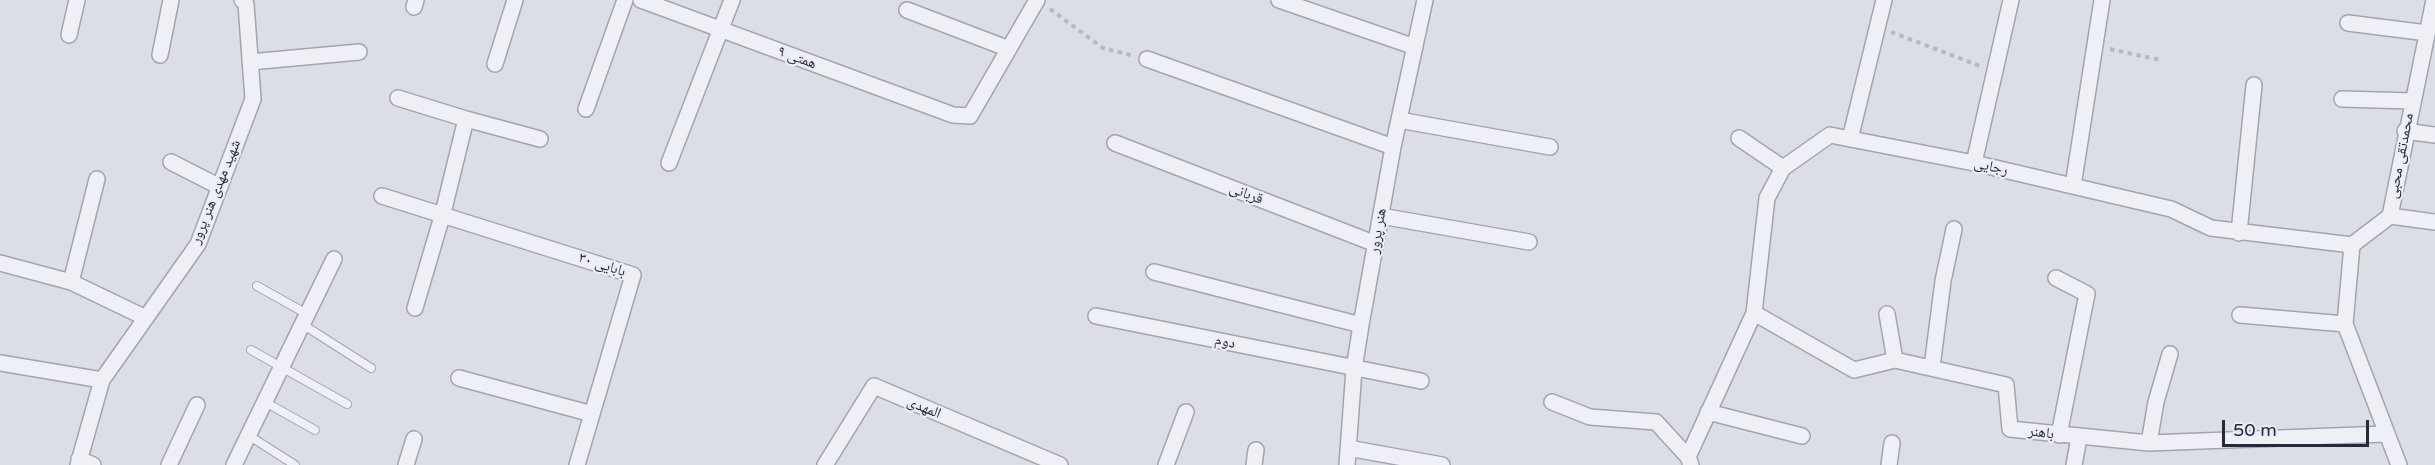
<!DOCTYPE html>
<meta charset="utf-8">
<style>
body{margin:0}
#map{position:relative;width:2435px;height:465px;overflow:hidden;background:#dcdee6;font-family:"Varela Round",sans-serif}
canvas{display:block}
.scale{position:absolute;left:2222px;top:420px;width:147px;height:27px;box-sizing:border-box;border:3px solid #262a3c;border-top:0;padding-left:8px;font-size:18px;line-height:21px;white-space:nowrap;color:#262a3c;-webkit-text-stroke:4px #ebedf4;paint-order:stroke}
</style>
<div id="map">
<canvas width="2435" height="465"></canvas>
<div class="scale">50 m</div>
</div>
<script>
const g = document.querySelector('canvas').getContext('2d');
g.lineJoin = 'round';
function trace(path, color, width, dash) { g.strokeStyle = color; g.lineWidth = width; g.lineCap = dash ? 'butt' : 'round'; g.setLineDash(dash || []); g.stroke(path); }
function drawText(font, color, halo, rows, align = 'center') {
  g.font = font + ' "Varela Round","Noto Naskh Arabic",sans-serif'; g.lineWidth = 4.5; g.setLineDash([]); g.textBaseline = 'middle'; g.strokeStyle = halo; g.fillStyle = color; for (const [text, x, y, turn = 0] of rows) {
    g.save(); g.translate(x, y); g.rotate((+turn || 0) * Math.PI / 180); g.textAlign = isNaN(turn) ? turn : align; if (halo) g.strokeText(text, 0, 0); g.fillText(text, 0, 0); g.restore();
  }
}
const path = new Path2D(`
 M1050,9l53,39 31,8
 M1891,32l89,34
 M2110,49l50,11`);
const service = new Path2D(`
 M257,286l50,28
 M302,324l69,44
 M251,350l96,54
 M265,402l50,28
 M248,435l47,30`);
const minor = new Path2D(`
 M641,0l312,115 17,1 67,-116
 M1279,0l136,47
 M414,7l2,-7
 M907,10l102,39
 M2348,23l79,10
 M69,35l8,-35
 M160,55l11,-55
 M1147,59l246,88
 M250,62l109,-10
 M495,64l20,-64
 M398,98l68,21
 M2342,99l70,2
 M586,109l39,-109
 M1399,120l151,27
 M2405,131l30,4
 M1739,138l44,30
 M1850,139l34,-139
 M1115,143l261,101
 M171,162l49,25
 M669,163l63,-163
 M1974,163l37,-163
 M2073,186l29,-186
 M382,196l251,79 -56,190
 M1381,216l148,26
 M2390,216l45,6
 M2239,233l15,-148
 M0,263l71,19 75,36
 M1154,272l207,53
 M2056,278l31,16 -28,141
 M71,282l26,-103
 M415,308l28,-95 23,-94 74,20
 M1754,313l100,57 41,-10 111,25 4,44 139,14 236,-9
 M1887,314l8,46
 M2240,315l105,9
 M1096,316l325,65
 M0,363l102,17
 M1932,367l11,-86 11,-52
 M459,378l133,36
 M1552,402l38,15 66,5 32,35
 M1708,412l94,24
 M2149,443l7,-41 14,-48
 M1348,448l94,17
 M79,459l14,6
 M78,465l24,-85 96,-136 55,-145 -7,-95 -4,-4
 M169,465l28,-60
 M234,465l100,-206
 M406,465l8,-26
 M825,465l49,-79 186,79
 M1166,465l20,-53
 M1254,465l2,-15
 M1347,465l7,-96 7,-44 32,-178 32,-147
 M1691,465l-3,-8 66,-144 13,-115 16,-30 47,-33 144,28 197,46 40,19 141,17
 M1889,465l3,-22
 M2074,465l5,-27
 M2399,465l-54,-141 7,-79 38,-29 44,-216`);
const streetNames = [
 ["همتی ۹",797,58,20],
 ["محمدتقی محبی",2401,156,-79],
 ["رجایی",1991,167,13],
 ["شهید مهدی هنر پرور",216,192,-68],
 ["قربانی",1246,194,21],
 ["هنر پرور",1378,231,-80],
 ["بابایی ۳۰",602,265,18],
 ["دوم",1225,342,12],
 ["المهدی",924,408,23],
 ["باهنر",2041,433,7]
];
trace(service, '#a2a4b0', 10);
trace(minor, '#a2a4b0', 18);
trace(path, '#b6b9c1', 4, [4.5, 4.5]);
trace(service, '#eef0f5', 8);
trace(minor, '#eef0f5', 15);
drawText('15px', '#262a3c', '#ebedf4', streetNames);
</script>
